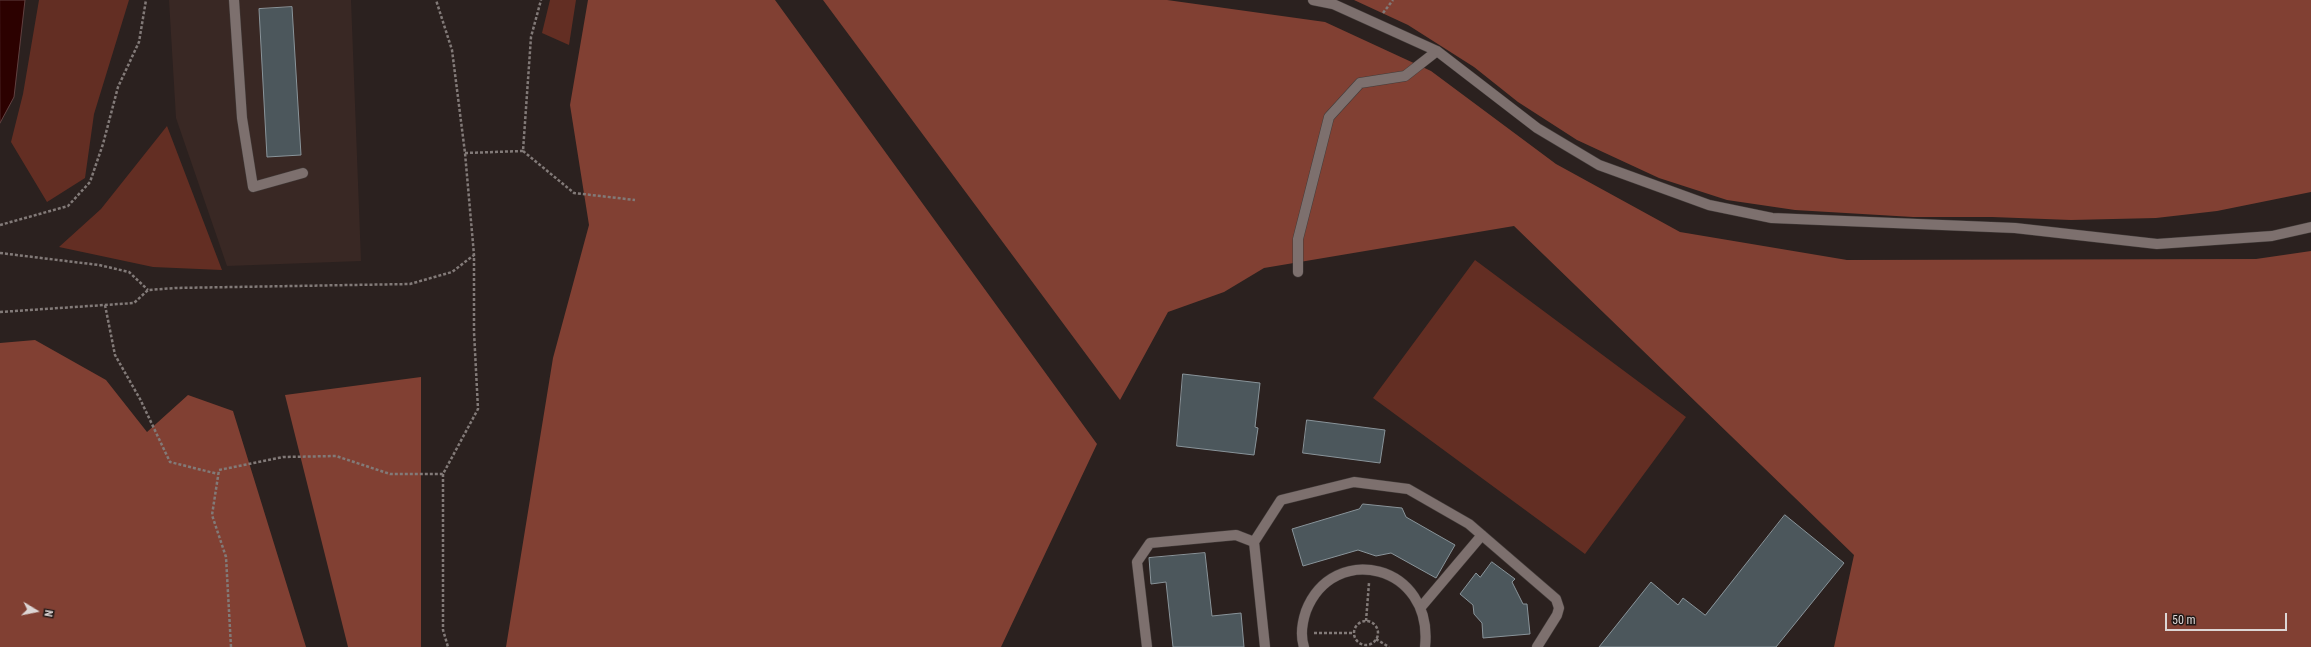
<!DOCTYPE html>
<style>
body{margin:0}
#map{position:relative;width:2311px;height:647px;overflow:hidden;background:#2b211f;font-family:"Roboto Condensed",sans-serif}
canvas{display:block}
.north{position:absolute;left:16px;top:591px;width:40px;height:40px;-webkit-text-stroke:3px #211816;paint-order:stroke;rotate:100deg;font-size:11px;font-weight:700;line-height:16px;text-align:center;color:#ddd6d5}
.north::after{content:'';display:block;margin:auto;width:14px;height:18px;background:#ddd6d5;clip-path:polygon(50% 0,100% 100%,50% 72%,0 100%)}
.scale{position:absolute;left:2165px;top:613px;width:122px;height:18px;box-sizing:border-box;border:2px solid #ddd6d5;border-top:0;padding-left:5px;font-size:12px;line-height:14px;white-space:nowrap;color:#ddd6d5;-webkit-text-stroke:3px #211816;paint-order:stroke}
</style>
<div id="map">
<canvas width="2311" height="647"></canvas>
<div class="north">N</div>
<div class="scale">50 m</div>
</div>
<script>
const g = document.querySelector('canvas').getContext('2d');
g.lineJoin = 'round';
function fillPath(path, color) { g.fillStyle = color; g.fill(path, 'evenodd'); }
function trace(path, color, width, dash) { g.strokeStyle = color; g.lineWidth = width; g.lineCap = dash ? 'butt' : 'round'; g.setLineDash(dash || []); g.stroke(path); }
const built = new Path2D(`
 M169,0h182l10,261 -134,5 -51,-148z`);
const green = new Path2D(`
 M39,0h90l-35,114 -9,64 -38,24 -36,-60 12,-48z
 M550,0h26l-7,45 -27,-12z
 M167,126l55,144 -69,-3 -94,-20 42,-38z
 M1475,260l211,157 -101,137 -212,-156z`);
const forest = new Path2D(`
 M588,0h187l322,444 -96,203h-495l47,-289 36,-133 -19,-120z
 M823,0h344l158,22 106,49 125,93 124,68 167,28 409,-1 55,-8v396h-477l20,-92 -340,-329 -250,42 -40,24 -56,20 -48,88z
 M1354,0h957v192l-94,19 -61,7 -85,2 -79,-3h-79l-118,-7 -68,-10 -68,-22 -82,-38 -59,-38 -44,-35 -66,-42z
 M35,340l71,40 41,52 41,-37 45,16 73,236h-306v-304z
 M421,377v270h-73l-63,-252z`);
const water = new Path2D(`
 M0,0h25l-11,97 -14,26z`);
const building = new Path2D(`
 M292,7l9,148 -34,2 -8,-148z
 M1183,374l77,9 -5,44 3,1 -4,27 -77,-9z
 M1307,420l78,10 -5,33 -77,-10z
 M1363,504l39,4 4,9 49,28 -19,33 -45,-25 -15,3 -18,-6 -55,16 -11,-37 67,-20z
 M1785,515l59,48 -68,84h-177l52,-65 27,23 5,-7 22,17z
 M1205,553l7,63 29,-3 3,34h-71l-7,-65 -15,2 -2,-26z
 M1492,562l23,17 -3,3 11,22h4l3,30 -47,4 -1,-15 -8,-9 -1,-9 -13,-11 16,-21 4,4z`);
const path = new Path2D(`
 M1383,13l10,-13
 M523,151l51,42 61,7
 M465,153l58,-2 8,-114 10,-37
 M0,225l68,-19 22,-24 13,-38 15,-57 21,-45 7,-42
 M0,253l99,12 30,7 19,18
 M105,305l10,50 25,44 30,63 48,12
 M0,312l134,-9 14,-13 27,-2 235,-4 42,-12 22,-17
 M443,474v156l5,17
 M1366,621l3,-38
 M1354 633a12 12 0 1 1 24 0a12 12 0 1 1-24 0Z
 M1314,633h40
 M1376,639l13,8
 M231,647l-5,-90 -14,-42 7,-45 64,-13 53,-1 54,18h53l35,-65 -4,-77v-77l-9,-102 -13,-103 -16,-50`);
const minor = new Path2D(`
 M234,0l8,118 11,69 50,-14
 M1313,0l20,4 104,47 100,77 62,37 110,40 63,13 243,10 142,16 115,-8 39,-9
 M1298,272v-33l31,-122 31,-34 45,-7 32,-25
 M1421,607l61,-72
 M1147,647l-10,-85 13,-19 86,-8 18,7
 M1265,647l-11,-105 27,-42 73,-18 54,7 61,35 87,75 3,9 -2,7 -20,32
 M1304,647c-4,-12 -2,-24 2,-36 27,-70 128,-47 119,36`);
fillPath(built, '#392824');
fillPath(green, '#632e23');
fillPath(forest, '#814033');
fillPath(water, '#2c0100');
trace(water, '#614140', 1);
fillPath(building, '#4c575c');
trace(building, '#89949a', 1);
trace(minor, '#433c3a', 11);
trace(path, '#827a78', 2.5, [3, 2]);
trace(minor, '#7d706e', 10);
</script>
